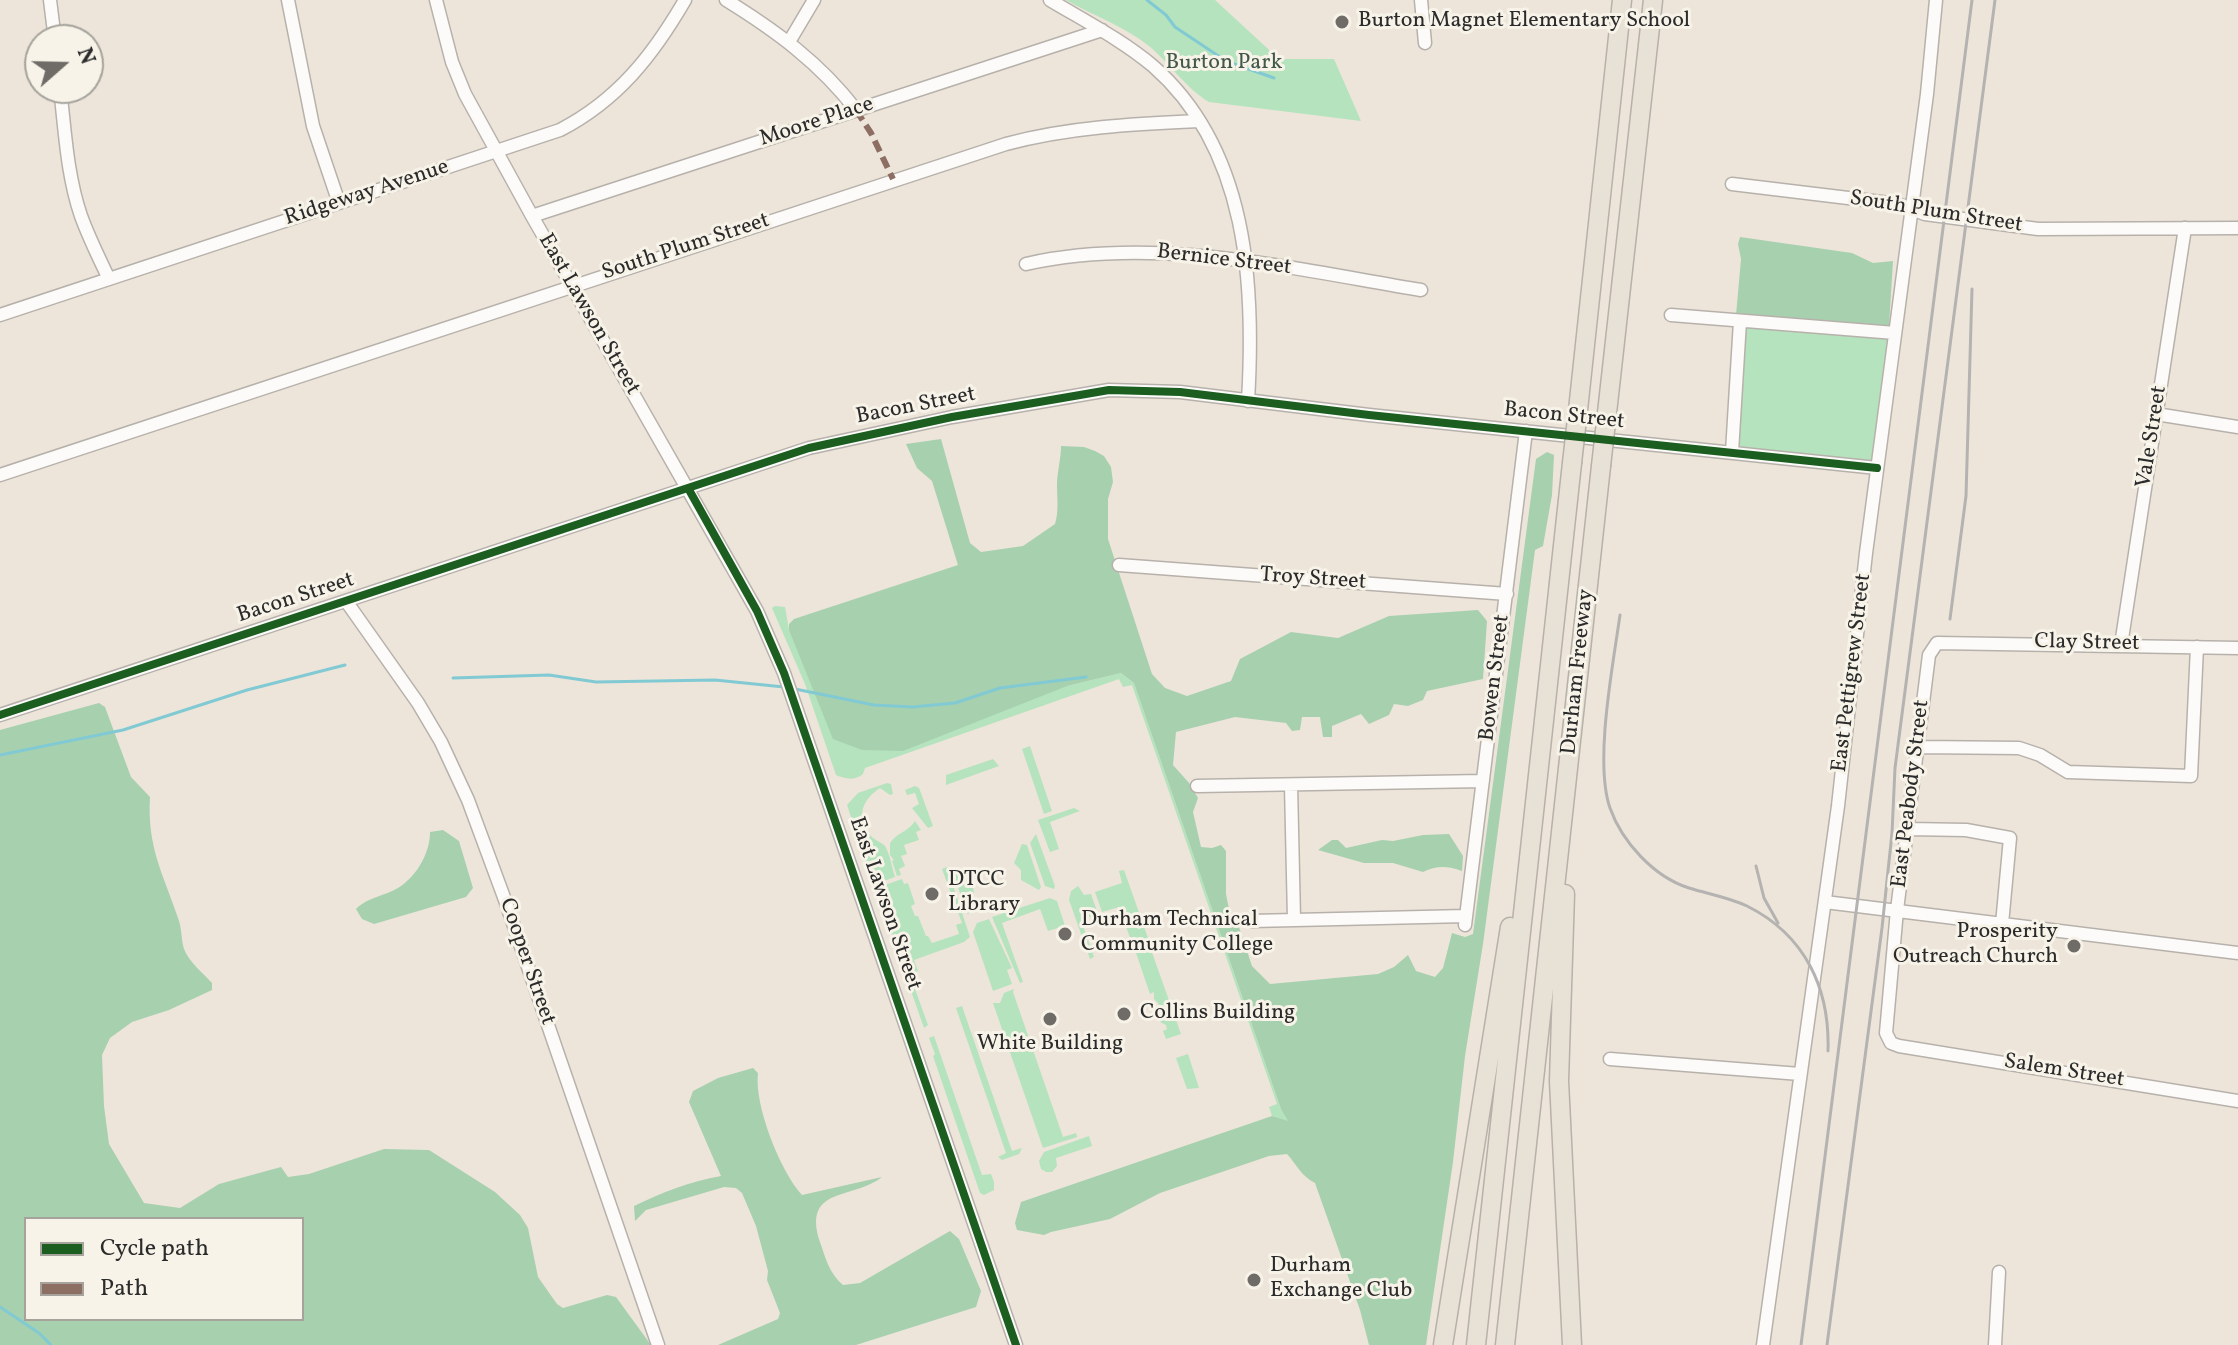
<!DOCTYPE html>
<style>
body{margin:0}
#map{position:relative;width:2238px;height:1345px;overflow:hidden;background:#ede5da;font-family:Vollkorn,serif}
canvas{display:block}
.legend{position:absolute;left:24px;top:1217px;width:280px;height:104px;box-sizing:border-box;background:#f7f3e8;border:2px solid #a5a39c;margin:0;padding:10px 14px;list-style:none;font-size:24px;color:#2b2b2b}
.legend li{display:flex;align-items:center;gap:16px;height:40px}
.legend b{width:40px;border:2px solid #a5a39c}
.north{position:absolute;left:24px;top:24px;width:80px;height:80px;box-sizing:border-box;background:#f7f3e8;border:2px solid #a5a39c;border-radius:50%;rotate:70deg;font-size:22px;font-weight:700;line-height:32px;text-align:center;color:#2b2b2b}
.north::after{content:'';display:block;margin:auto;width:28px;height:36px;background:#6f6c68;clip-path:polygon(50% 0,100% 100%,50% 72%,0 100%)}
</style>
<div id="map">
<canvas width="2238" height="1345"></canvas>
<ul class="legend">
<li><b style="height:10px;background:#1b5e20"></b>Cycle path</li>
<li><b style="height:10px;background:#8d6e63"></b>Path</li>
</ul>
<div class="north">N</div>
</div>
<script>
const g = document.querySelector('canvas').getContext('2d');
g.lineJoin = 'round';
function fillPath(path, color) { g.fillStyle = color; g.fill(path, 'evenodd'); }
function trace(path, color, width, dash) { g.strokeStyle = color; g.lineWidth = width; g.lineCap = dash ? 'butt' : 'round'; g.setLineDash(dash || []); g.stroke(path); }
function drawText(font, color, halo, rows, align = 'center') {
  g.font = font + ' Vollkorn,serif'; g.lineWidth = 6; g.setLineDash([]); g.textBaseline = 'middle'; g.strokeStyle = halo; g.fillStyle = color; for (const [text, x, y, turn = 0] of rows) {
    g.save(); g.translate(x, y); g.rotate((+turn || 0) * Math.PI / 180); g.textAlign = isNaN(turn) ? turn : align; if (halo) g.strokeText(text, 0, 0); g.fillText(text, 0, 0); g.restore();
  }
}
const green = new Path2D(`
 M1066,0h149l64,59h55l27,62 -152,-19c-22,-13 -40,-39 -60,-56 -25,-20 -55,-30 -83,-46z
 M1743,323l149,13 -17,129 -139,-16z
 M775,606l10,1 4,23 278,56 54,-13 13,10 147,426 8,13 -17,-6 -3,-9 8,-3 -145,-419 -9,2 -4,-8 -254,89 -2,6c-8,7 -18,5 -27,1l-31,-91 -33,-76z
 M1030,746l22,65 -8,3 -22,-65z
 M993,759l6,7 -53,19v-10z
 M887,783l4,1 2,10 -3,1 -10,-7c-16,10 -26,29 -10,47 4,5 11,7 15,11 5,8 7,22 10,31l-17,6 -4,-12 -5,-1 -22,-65 11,-12z
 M918,785l15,41 -5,2 -16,-20 7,-4 -4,-11 -8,2 -2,-5 10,-4 4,2z
 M1074,808l6,3 -30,11 9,27 -9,3 -12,-32z
 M915,821l6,9 -5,2 3,8 -15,5 3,9 -6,2 4,10 -6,3 2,6 -4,1 -5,-15 2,-1 -4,-5v-12c6,-10 18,-11 25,-22z
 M1036,834l19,52 -1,3 -9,-3 -15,-43z
 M1022,844l5,1 14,42 -2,3 -18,-10v-10l-7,-7z
 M947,867l23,70 -6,5 -50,18 4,11 -8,4 18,50 -4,3 -43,-123 2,-5 -4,-13 23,-8 2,5 4,-1 7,21 -4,2 4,10h3l8,20h2l4,7 27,-9 -3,-9 6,-2 -20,-54z
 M956,868c20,17 22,22 12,47l-16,-44z
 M1124,870l24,68 -15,8 -14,-39 -17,5 -7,-20 27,-9 -3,-12z
 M1078,886l6,9 7,-1 7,20 -17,6 13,37 -4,2 -21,-59 2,-9z
 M1050,898l7,3 8,25 -17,5 -8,-22 -38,14 21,59 -3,1 -28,-66z
 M989,919l23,49 -5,2 5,14 -19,7 -20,-59 4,-9z
 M1145,946l5,1 31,87 -15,5 -3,-8 4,-2 -1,-4 -6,-3 4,-4 -2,-5 -6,-3 3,-6 -5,-5v-7l-4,2 -15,-44z
 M1014,989l-1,3 50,145 13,-4 1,4 -34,11 -50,-145h7l4,-10z
 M962,1006l50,145 10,-3 -3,6 -17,6 -4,-3 8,-4 -50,-145z
 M934,1036l48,139 9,-1 3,8v8l-10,5 -4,-2 -47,-137 2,-2 -6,-16z
 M1188,1054l11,34 -12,1 -11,-31z
 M1089,1136l3,10 -36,12 1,8 -5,6h-6l-5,-3 -2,-8 5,-9z`);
const forest = new Path2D(`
 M1740,237l112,16 21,10 20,-2 -4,65 -22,1 -131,-12 5,-56 -3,-15z
 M941,439l29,104 11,9 42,-6 32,-22c4,-14 2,-25 2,-39 0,-13 4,-26 4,-39l23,1 11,4 9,5 7,11 2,15 -5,17v40l44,135 13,14 22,8 44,-15 9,-22 51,-27 47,6 51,-22 89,-6 9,11 -4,58 -56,12 -4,9 -15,6 -14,-2 -5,11 -20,9 -8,-10 -29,12v11h-9l-3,-20h-18l-2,13 -8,1 -6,-8 -51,-6 -59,15 -3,33 17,19 8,14 -5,14 8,35 11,1 9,-3 5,6v43l3,15 10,18 13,39 18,18 108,-10 16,-7 14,-12 8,16 19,6 8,-9 9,-35 13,4 8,-3 63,-475 11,-7 7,3 -2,40 -9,51 -8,4 -52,394 -18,112 -12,106 -27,183h-57l-9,-35 -45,-127c-14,-7 -18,-18 -28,-29l-18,2 -109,37 -50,26 -59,13 -7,3 -27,-5 -2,-7 6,-21 251,-86 16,5 -7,-12 -147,-426 -13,-10 -54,13 -164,65 -41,-1 -29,-11 -44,-109v-6l5,-5 164,-54 -26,-84 -15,-13 -11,-24z
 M99,703l6,4 26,70 19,20c-3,51 13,76 28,121 4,10 3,21 6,31 5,13 19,24 28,34v7l-43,20 -37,12 -22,16 -8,17 2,51 5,38 35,59 36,5 39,-24 62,-17 7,10 21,-3 75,-25 45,1 66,42 25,23 8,13 10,49 19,27 6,4 44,-13 9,2 35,48h-651v-615zM26,1219h276v100h-276z
 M443,830l16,11 14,47 -7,9 -92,27 -12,-5 -6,-10c13,-13 31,-13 45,-23 17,-12 29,-34 29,-54z
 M1449,834l14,22 -1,15c-14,-5 -25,-6 -39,1l-30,-9h-29l-46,-13 14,-10h6l8,8 36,-8 11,1 30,-6z
 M753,1068l5,5c-4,32 22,98 44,122l80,-18c-29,23 -80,9 -62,65 6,17 9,31 23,43l17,-2 90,-52 9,8 22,52 -5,16 -120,38h-138l60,-26 2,-6 -13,-33 1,-9 -12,-45 -14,-33 -6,-5 -12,-1 -78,23 -11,11 -1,-15c27,-13 57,-25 87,-30l-32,-74 4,-11 25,-13z`);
const stream = new Path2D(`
 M1147,0l19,15 9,12 51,34 48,17
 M453,678l96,-3 47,7 119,-2 69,7
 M795,689l79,16 39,2 42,-4 45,-15 86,-11
 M0,755l123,-25 124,-40 98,-25
 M0,1307l39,26 12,12`);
const minor = new Path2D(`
 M50,0l5,40
 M288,0l25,126 26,77
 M436,0l16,62 13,32 67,122 225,395 27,62 232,672
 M726,0c50,31 94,63 130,110
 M1050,0c35,21 72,40 103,66 95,83 102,218 95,335
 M1421,0l4,43
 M789,42l25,-42
 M60,88c5,43 7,87 21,128 8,22 18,42 28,63
 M1732,184l166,20 27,10 113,15 200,-1
 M532,216l570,-186
 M1026,264c129,-29 267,5 395,26
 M0,315l560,-185c58,-30 93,-75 125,-130
 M1671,315l224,18
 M2156,414l82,13
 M1732,452l8,-131
 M0,475l1006,-331c63,-17 128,-20 193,-23
 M1119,565l388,29
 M346,601l72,102 23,39 27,58 37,100 153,445
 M2121,645l64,-417
 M2238,648l-301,-5 -8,12 -32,255 -11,123 5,10 8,3 339,55
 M0,715l809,-267 143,-31 157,-27 71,2 189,23 508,53
 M1919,747l100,1 21,7 28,17 123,4 6,-129
 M1291,785l3,134
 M1197,786l286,-5
 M1908,829l58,1 44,8 -8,86
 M1825,902l413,51
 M1252,921l214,-5
 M1465,925l61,-494
 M1610,1059l190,15
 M1763,1345l75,-539 28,-253 61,-459 9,-94
 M1995,1345l4,-73`);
const highway = new Path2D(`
 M1578,410l44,-410
 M1607,413l46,-413
 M1565,894l-6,187 13,264
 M1443,1345l67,-418
 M1476,1345l96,-882
 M1505,1345l96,-879`);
const rail = new Path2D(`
 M1620,615c-7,50 -26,147 -10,193 12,34 44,69 79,80 19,6 39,9 58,18 58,29 83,82 81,145
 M1950,619l16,-123 6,-207
 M1756,866l8,32 14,25
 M1801,1345l171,-1345
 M1827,1345l55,-417 10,-95 3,-65 100,-768`);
const highwayBridge = new Path2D(`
 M1572,463l6,-53
 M1601,466l6,-53`);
const quiet = new Path2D(`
 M856,110l15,23 22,46`);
const cycleway = new Path2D(`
 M688,488l69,123 27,62 232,672
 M0,715l809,-267 143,-31 157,-27 71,2 189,23 508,53`);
const markers = [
 [1342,22,8,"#6f6c68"],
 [932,894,8,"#6f6c68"],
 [1065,934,8,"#6f6c68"],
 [2074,946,8,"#6f6c68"],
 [1124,1014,8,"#6f6c68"],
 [1050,1019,8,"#6f6c68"],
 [1254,1280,8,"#6f6c68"]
];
const poiNames = [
 ["Burton Magnet Elementary School",1358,22],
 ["DTCC",948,881],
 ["Library",948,906],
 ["Durham Technical",1081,921],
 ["Community College",1081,946],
 ["Prosperity",2058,933,"right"],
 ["Outreach Church",2058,958,"right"],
 ["Collins Building",1140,1014],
 ["White Building",1050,1045,"center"],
 ["Durham",1270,1267],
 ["Exchange Club",1270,1292]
];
const parkNames = [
 ["Burton Park",1224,64]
];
const streetNames = [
 ["Moore Place",817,123,-18],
 ["Ridgeway Avenue",367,194,-18],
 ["South Plum Street",1936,213,9],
 ["South Plum Street",686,248,-18],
 ["Bernice Street",1224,261,7],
 ["East Lawson Street",588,315,60],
 ["Bacon Street",916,407,-11],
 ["Bacon Street",1564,417,6],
 ["Vale Street",2153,437,-81],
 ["Troy Street",1313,580,4],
 ["Bacon Street",296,599,-18],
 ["Clay Street",2087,644,1],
 ["Durham Freeway",1579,672,-84],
 ["East Pettigrew Street",1853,673,-83],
 ["Bowen Street",1496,678,-83],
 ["East Peabody Street",1912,794,-83],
 ["East Lawson Street",884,904,71],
 ["Cooper Street",526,962,71],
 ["Salem Street",2064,1072,9]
];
fillPath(green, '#b5e3be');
fillPath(forest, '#a7d0af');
trace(stream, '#81cad3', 3);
trace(minor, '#b7b1ab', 15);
trace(highway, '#b7b1ab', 21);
trace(minor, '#fcfbf9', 12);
trace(highway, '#e7e2d5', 18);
trace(rail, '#b4b3b1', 3);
trace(highwayBridge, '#b7b1ab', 21, []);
trace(highwayBridge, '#e7e2d5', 18);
trace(quiet, '#8d6e63', 6, [12, 6]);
trace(cycleway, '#1b5e20', 8);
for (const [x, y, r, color] of markers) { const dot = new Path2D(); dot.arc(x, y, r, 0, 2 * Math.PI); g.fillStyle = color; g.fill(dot); trace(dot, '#f7f3e8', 3); }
drawText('22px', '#2b2b2b', '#f7f3e8', poiNames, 'left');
drawText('22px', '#42584a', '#f7f3e8', parkNames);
drawText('22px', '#2b2b2b', '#f7f3e8', streetNames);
</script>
